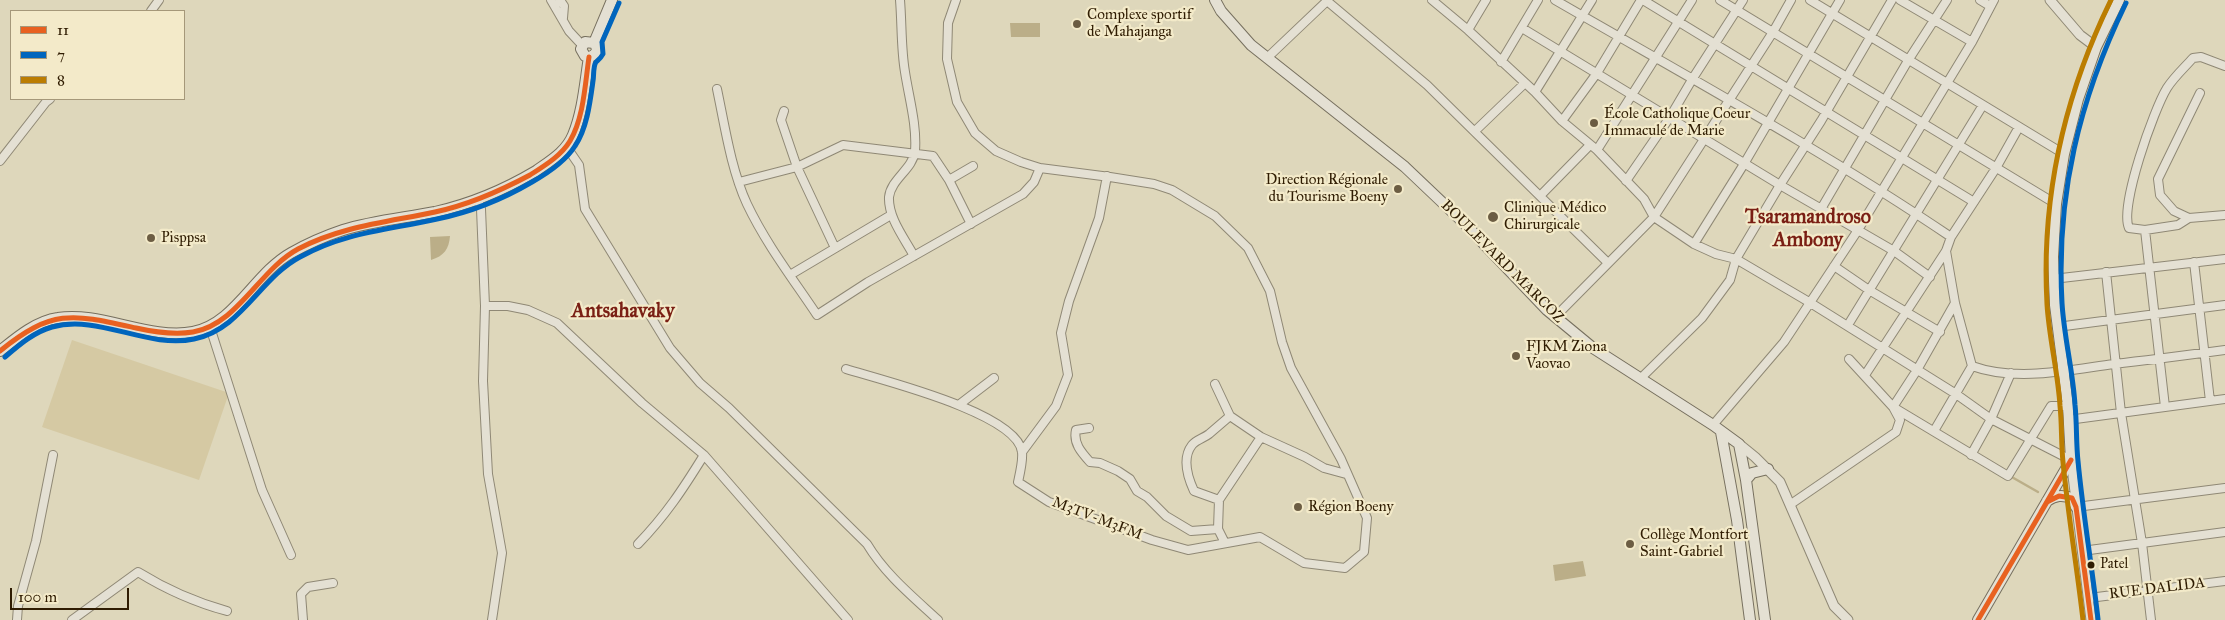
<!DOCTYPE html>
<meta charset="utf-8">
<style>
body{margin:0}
#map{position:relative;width:2225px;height:620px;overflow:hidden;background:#ded7bb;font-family:"IM FELL Great Primer",serif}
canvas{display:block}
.legend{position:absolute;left:10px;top:10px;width:175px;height:90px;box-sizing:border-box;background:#f3eac9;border:1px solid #a59879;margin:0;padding:6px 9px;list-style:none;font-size:15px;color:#2f1c02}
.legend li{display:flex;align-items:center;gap:10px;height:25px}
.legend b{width:25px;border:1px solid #a59879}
.scale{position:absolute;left:10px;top:588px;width:119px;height:22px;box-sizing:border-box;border:2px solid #2f1c02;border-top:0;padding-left:6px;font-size:15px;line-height:18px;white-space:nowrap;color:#2f1c02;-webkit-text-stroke:4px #f3eac9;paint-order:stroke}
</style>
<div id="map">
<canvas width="2225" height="620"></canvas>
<ul class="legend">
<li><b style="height:6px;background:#e86120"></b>11</li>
<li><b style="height:6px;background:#0065bd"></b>7</li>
<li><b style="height:6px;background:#bb7d01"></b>8</li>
</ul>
<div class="scale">100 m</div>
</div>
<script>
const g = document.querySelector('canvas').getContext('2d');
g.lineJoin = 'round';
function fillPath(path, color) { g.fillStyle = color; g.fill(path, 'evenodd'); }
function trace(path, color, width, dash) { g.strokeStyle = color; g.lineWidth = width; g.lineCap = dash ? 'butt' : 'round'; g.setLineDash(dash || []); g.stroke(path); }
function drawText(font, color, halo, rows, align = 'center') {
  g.font = font + ' "IM FELL Great Primer",serif'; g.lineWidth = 4.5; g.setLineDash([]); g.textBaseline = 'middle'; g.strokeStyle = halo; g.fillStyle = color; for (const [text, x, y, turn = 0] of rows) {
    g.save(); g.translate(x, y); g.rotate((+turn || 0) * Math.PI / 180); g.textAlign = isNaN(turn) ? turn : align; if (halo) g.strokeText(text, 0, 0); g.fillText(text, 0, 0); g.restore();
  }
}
const green = new Path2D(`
 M72,340l157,53 -30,87 -157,-53z`);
const water = new Path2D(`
 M1010,23h30v14h-29z
 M450,236c-1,13 -6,20 -19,24l-1,-23z
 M1583,561l3,15 -31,5 -2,-16z`);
const stream = new Path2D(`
 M2010,476l28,16`);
const minor = new Path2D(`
 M551,0l18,31 13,14
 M560,0l4,6 -1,12
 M900,0c2,24 1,49 5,72 4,26 12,53 10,79 -2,18 -24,28 -26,46 -1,21 16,42 25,59
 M1432,0l36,30 67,62 27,29 35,29 47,49 10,18 40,27 22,10 20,5 73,43 147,92 35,25 80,41
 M1555,0c133,77 269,151 396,237
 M1643,0l331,202
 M1720,0l336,204
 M1810,0l254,154
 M1900,0l72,42
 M1980,0l10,6
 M1327,1l100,84 181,178
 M151,11l8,-11
 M1522,28l258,157 114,66 36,26
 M1468,30l18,-30
 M1267,58l61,-58
 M1501,62l37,-62
 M2225,66l-24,-9 -8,1c-9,10 -19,19 -26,30 -13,21 -48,119 -38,140l16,2 33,-5 11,-7 36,-3
 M717,89c8,38 14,80 30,115 19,40 46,75 70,111l51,-33 155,-88 11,-12 6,-14
 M1535,92l57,-92
 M784,111l-3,9 16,47 38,81
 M1562,121l35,-48 44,-73
 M1475,131l50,-48
 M566,146l13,19 6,44 85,139 30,35 29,25 138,136c18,30 45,52 71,76
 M1597,150l95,-150
 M0,161l46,-59 4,-3
 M949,180l24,-14
 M1626,181l44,-64 23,-39 50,-78
 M739,182l58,-15 46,-22 90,11 16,24 22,44
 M1540,196l50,-51
 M478,200l3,9 4,97 -2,75 5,93 14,79 -10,67
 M1821,209l88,-150 38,-59
 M2189,218l-15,-7 -14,-16 -2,-16 42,-86
 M2145,230l20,177
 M1694,244l50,-80 96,-164
 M1946,251l9,52 17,63c44,16 97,4 142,-2 37,-4 74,-9 111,-14
 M2194,262l16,139
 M1834,266l35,24 71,42
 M2106,272l15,141 21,130 9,77
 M790,275l101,-60
 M2053,279l172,-20
 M485,306h23l20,4 29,13 85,80 62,52 144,165
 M1555,317l99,-100 119,-185 18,-32
 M1848,325l135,-220
 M210,327l52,163 29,65
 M2057,327l168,-22
 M1849,359l44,48 115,69 43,-70h17
 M846,369c35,11 171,44 176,83 1,9 -2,21 -4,30l31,20 103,38 36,10 72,-13 44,26 41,5 19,-16 3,-34 -26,-59 -50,-91 -9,-26 -12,-51 -22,-43 -33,-32 -43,-26 -18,-6 -44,-7 -70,-9 -19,-6 -25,-11 -21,-18 -18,-31 -10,-43 1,-36 8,-23
 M1865,375l81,-124 5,-14 45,-69 23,-41
 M1641,378l61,-60 28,-38 6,-21 44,-74 41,-64 71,-121
 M1215,384l15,32c-7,6 -14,12 -21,18 -5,4 -13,6 -17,11 -10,13 -4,33 2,46l25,9 -1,29 7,14
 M960,404l34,-26
 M1230,416l31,21 44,20 19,11 22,6
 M2068,420l157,-21
 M1713,425l71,-83 74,-112 114,-188 22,-42
 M1089,428l-13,2c-3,13 5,22 14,32l10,1 18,8 12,8 7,12 10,6 19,19 25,15 27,-2
 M1934,431l38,-65
 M1022,452l34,-46 12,-31 -7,-42 8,-32 30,-83 8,-42
 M1971,455l20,-36 20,-46
 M1219,500l42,-63
 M1791,504l105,-72 4,-12 -7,-13 24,-37 38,-67
 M2076,507l149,-19
 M638,544c28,-29 45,-55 66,-89
 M2082,551l143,-19
 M2089,598l136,-17
 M17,620l1,-14 18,-65 17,-86
 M72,620l66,-48c29,18 56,30 89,39
 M303,620l-2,-26 7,-7 25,-4`);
const tertiary = new Path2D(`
 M2050,0l30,35 16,12
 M1739,444l16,13 25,25 54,124 14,14
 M2071,460l20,160`);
const secondary = new Path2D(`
 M1215,0l6,11 30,34 154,122 60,57 82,86 46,38 120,77 26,19 7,36 19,140
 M594,43l18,-43
 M589,57l-4,-1 -4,-7 4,-7 9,1
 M589,57c8,-2 10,-8 5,-14
 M0,351c16,-13 36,-30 58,-33 42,-7 91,22 135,14 42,-8 61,-58 98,-79 16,-9 34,-17 52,-23 29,-9 61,-12 92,-18 36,-8 69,-22 101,-41 14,-10 30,-19 37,-36 10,-24 12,-53 16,-78
 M1721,432l16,88 13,100
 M1746,480l6,-7 16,-4
 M2047,501c9,-6 15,-6 25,-3l4,9
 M1978,620l93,-160 -3,-54 -13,-101 -2,-48 3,-53 8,-50 14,-55 18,-52 23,-47`);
const bus1 = new Path2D(`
 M0,351c53,-43 73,-37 136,-23 18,4 38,7 57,4 45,-8 66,-62 105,-83 44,-23 90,-27 137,-37 33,-7 65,-21 95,-37 14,-9 31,-19 40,-34 14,-24 15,-57 19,-84
 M2041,512l30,-52
 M1978,620l69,-118 12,-6 13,2 4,9 15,113`);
const bus2 = new Path2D(`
 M5,357c14,-12 29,-25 47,-30 47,-13 95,22 142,12 47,-9 66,-61 106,-82 45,-25 88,-27 137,-38 34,-7 66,-20 95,-37 16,-9 33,-20 43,-36 12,-18 15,-43 18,-65 1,-5 0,-15 3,-19 2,-2 5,-4 7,-8l-1,-12 17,-39
 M2098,619c-6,-53 -15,-105 -20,-158 -2,-18 -1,-37 -3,-56 -2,-34 -11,-68 -13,-102 -6,-108 17,-203 64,-300`);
const bus3 = new Path2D(`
 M2083,620c-6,-53 -15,-105 -20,-158 -2,-19 -1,-38 -3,-56 -2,-34 -11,-68 -13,-102 -6,-107 17,-208 64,-304`);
const markers = [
 [1077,24,5,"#6c5d43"],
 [1594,123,5,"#6c5d43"],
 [1398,189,5,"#6c5d43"],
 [1493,217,6,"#6c5d43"],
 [151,238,5,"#6c5d43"],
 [1516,356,5,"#6c5d43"],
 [1298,507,5,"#6c5d43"],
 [1630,544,5,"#6c5d43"],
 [2091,565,4.5,"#2f1c02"]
];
const busNames = [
 ["Patel",2100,565]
];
const poiNames = [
 ["Complexe sportif",1087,15],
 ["de Mahajanga",1087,32],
 ["École Catholique Coeur",1604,114],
 ["Immaculé de Marie",1604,131],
 ["Direction Régionale",1388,180,"right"],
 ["du Tourisme Boeny",1388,197,"right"],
 ["Clinique Médico",1504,208],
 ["Chirurgicale",1504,225],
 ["Pisppsa",161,238],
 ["FJKM Ziona",1526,347],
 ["Vaovao",1526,364],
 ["Région Boeny",1308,507],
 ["Collège Montfort",1640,535],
 ["Saint-Gabriel",1640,552]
];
const streetNames = [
 ["BOULEVARD MARCOZ",1502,262,45],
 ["M3TV-M3FM",1097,519,21],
 ["RUE DALIDA",2157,589,-7]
];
const districtNames = [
 ["Tsaramandroso",1808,218],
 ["Ambony",1808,241],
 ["Antsahavaky",623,312]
];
fillPath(green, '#d5c9a3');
fillPath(water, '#bbae88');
trace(stream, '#bbae88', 2.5);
trace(minor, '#8f8875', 10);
trace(tertiary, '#8f8875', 11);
trace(secondary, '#766f5e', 12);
trace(minor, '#e4e0d3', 8);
trace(tertiary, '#e4e0d3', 9);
trace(secondary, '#e4e0d3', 10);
trace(bus1, '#e86120', 5);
trace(bus2, '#0065bd', 5);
trace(bus3, '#bb7d01', 5);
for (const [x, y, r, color] of markers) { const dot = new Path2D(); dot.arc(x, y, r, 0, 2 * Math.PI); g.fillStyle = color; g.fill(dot); trace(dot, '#f3eac9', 2); }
drawText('14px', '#2f1c02', '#f3eac9', busNames, 'left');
drawText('15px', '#2f1c02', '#f3eac9', poiNames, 'left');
drawText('15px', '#2f1c02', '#f3eac9', streetNames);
drawText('bold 20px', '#7a1f14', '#f3eac9', districtNames);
</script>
